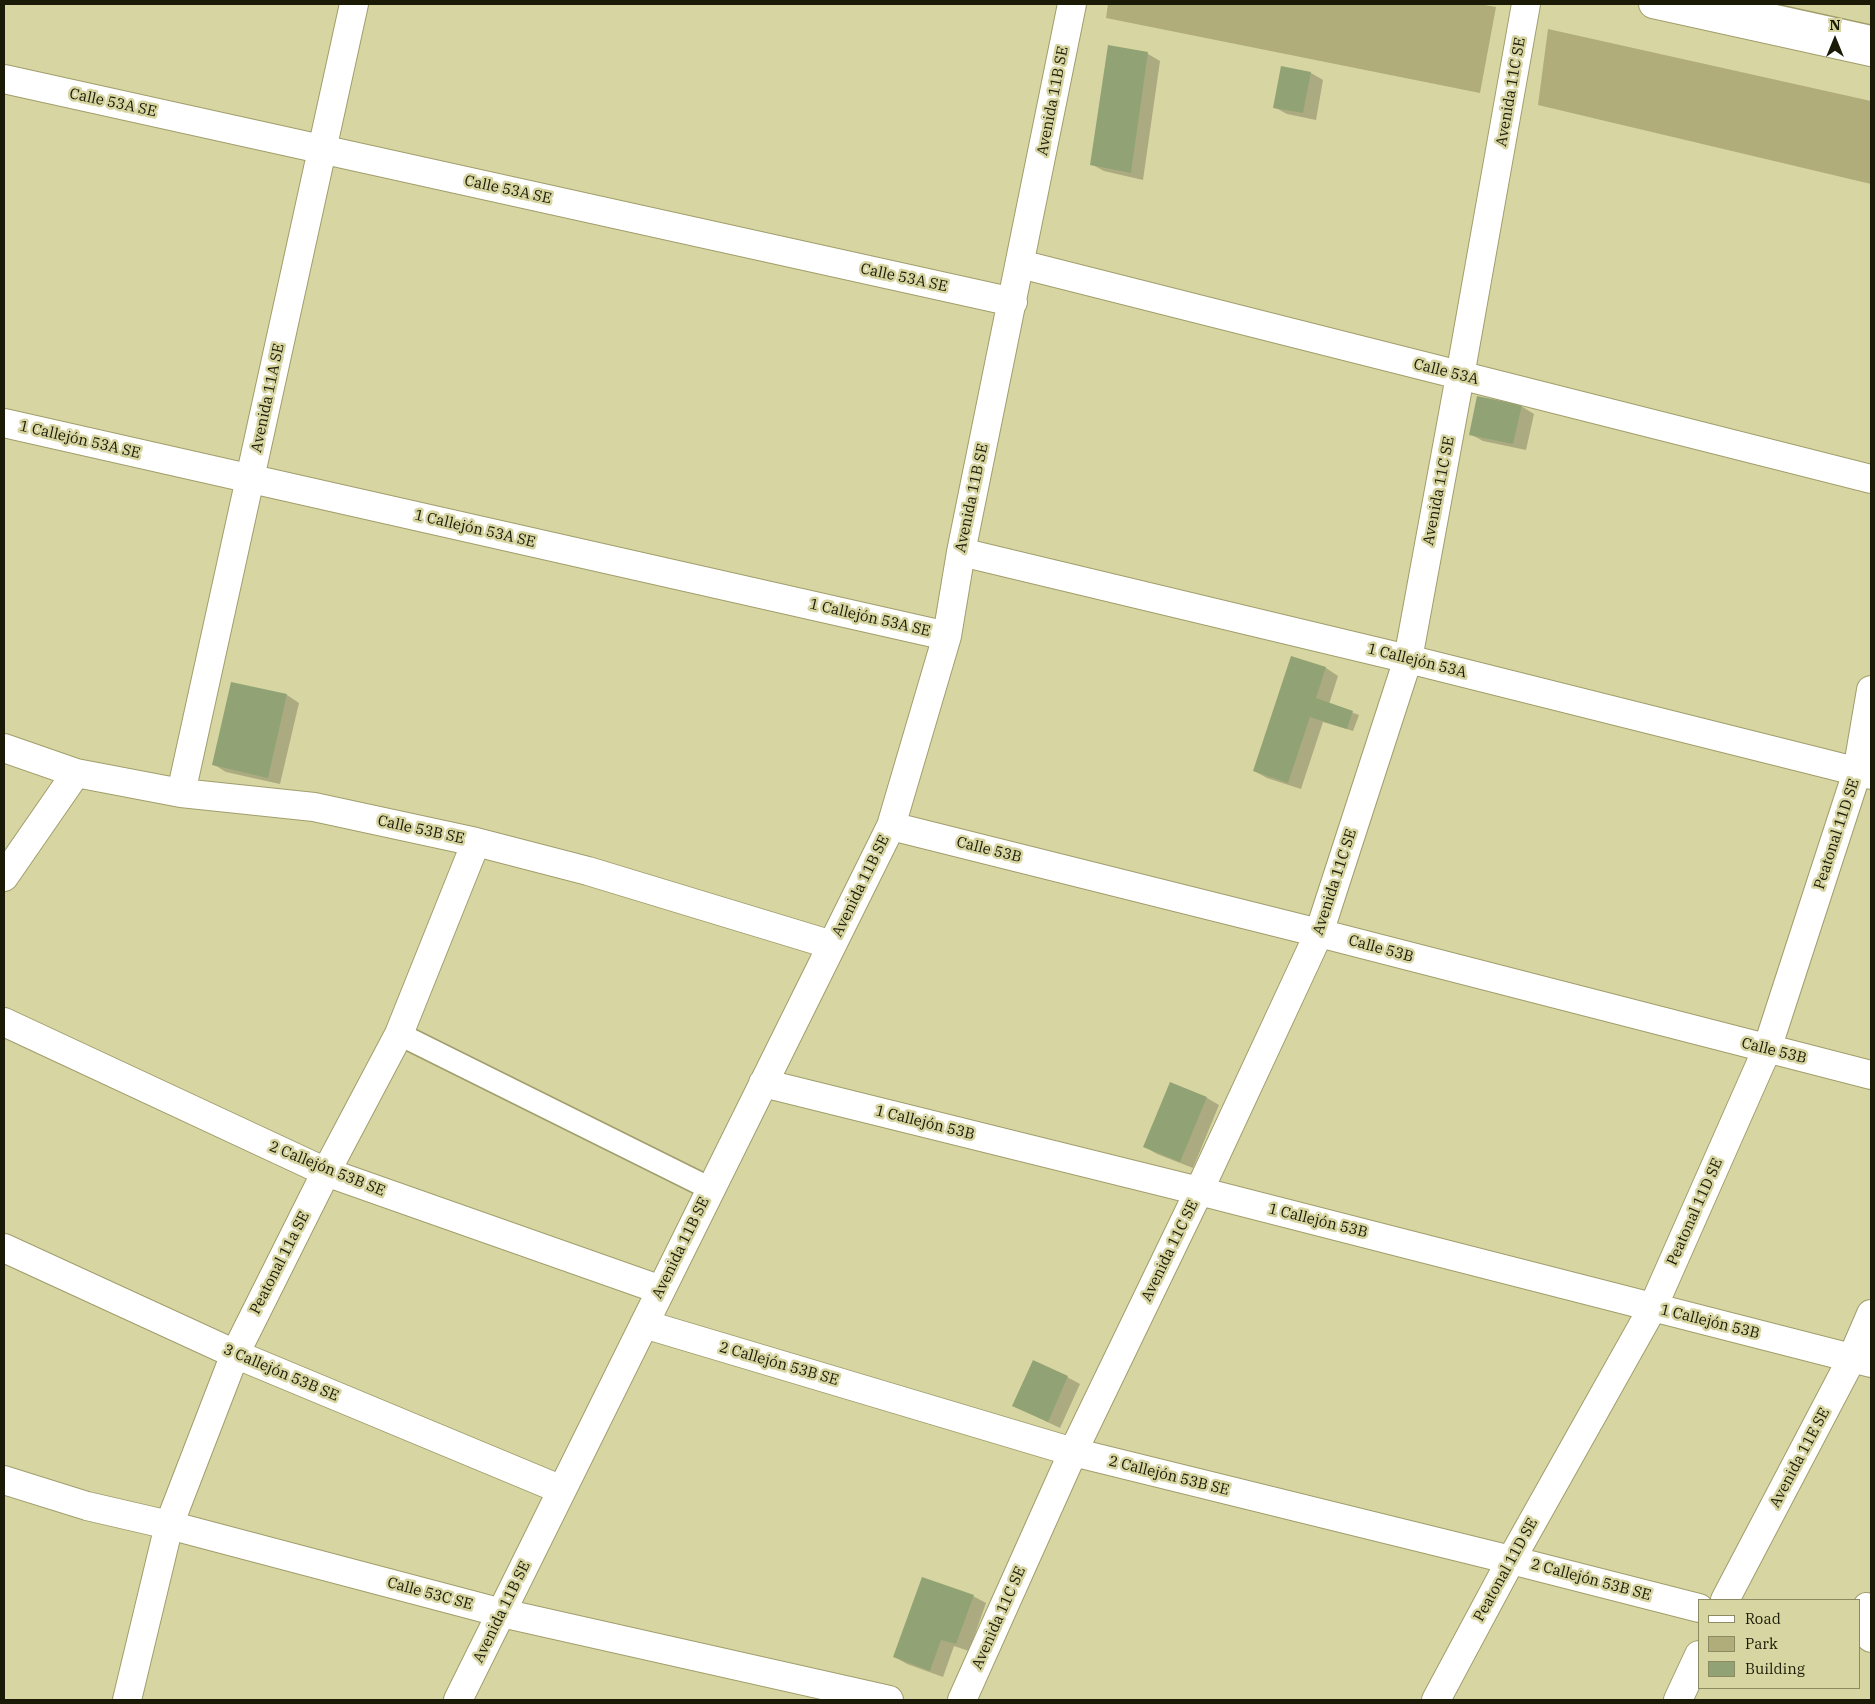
<!DOCTYPE html>
<meta charset="utf-8">
<style>
body{margin:0}
#map{position:relative;width:1875px;height:1704px;overflow:hidden;background:#d7d5a1;font-family:"IBM Plex Serif",serif}
canvas{display:block}
.frame{position:absolute;inset:0;border:5px solid #1b1a06;pointer-events:none}
.legend{position:absolute;left:1698px;top:1599px;width:162px;height:90px;box-sizing:border-box;background:#d7d5a1;border:1px solid #8c8a63;margin:0;padding:6px 9px;list-style:none;font-size:15px;color:#1b1a06}
.legend li{display:flex;align-items:center;gap:10px;height:25px}
.legend b{width:25px;border:1px solid #8c8a63}
.north{position:absolute;left:1810px;top:15px;width:50px;height:50px;-webkit-text-stroke:4px #d7d5a1;paint-order:stroke;rotate:0deg;font-size:14px;font-weight:700;line-height:20px;text-align:center;color:#1b1a06}
.north::after{content:'';display:block;margin:auto;width:18px;height:22px;background:#1b1a06;clip-path:polygon(50% 0,100% 100%,50% 72%,0 100%)}
</style>
<div id="map">
<canvas width="1875" height="1704"></canvas>
<div class="frame"></div>
<ul class="legend">
<li><b style="height:6px;background:#fff"></b>Road</li>
<li><b style="height:14px;background:#b0ad7b"></b>Park</li>
<li><b style="height:14px;background:#91a375"></b>Building</li>
</ul>
<div class="north">N</div>
</div>
<script>
const g = document.querySelector('canvas').getContext('2d');
g.lineJoin = 'round';
function fillPath(path, color) { g.fillStyle = color; g.fill(path, 'evenodd'); }
function trace(path, color, width, dash) { g.strokeStyle = color; g.lineWidth = width; g.lineCap = dash ? 'butt' : 'round'; g.setLineDash(dash || []); g.stroke(path); }
function drawText(font, color, halo, rows, align = 'center') {
  g.font = font + ' "IBM Plex Serif",serif'; g.lineWidth = 5; g.setLineDash([]); g.textBaseline = 'middle'; g.strokeStyle = halo; g.fillStyle = color; for (const [text, x, y, turn = 0] of rows) {
    g.save(); g.translate(x, y); g.rotate((+turn || 0) * Math.PI / 180); g.textAlign = isNaN(turn) ? turn : align; if (halo) g.strokeText(text, 0, 0); g.fillText(text, 0, 0); g.restore();
  }
}
const green = new Path2D(`
 M1108,4h371l17,3 -16,86 -374,-75z
 M1548,29l323,72v83l-333,-79z`);
const shadow = new Path2D(`
 M1109,46l39,8 12,7 -17,119 -39,-9 -13,-7z
 M1311,73l12,7 -7,40 -29,-6 -13,-7z
 M1521,406l13,8 -8,36 -43,-9 -13,-7z
 M1292,657l34,11 12,8 -9,28 30,11 -6,16 -30,-9 -22,67 -34,-11 -13,-7z
 M287,695l12,8 -19,81 -54,-12 -13,-8z
 M1170,1084l37,14 12,7 -26,63 -36,-14 -12,-7z
 M1067,1377l13,7 -20,44 -46,-22z
 M973,1596l13,7 -17,48 -15,-5 -11,31 -36,-13 -12,-7z`);
const building = new Path2D(`
 M1108,45l40,7 -17,121 -41,-8z
 M1281,66l30,6 -8,41 -30,-5z
 M1477,396l45,9 -9,39 -44,-9z
 M1291,656l35,11 -10,31 37,13 -6,18 -37,-12 -22,66 -35,-12z
 M231,682l56,12 -19,84 -56,-13z
 M1170,1082l37,15 -27,65 -37,-15z
 M1033,1360l35,16 -20,46 -36,-16z
 M922,1577l52,18 -18,49 -15,-4 -11,31 -37,-14z`);
const lane = new Path2D(`
 M1721,4l150,33
 M399,1034l312,155`);
const street = new Path2D(`
 M4,79l1009,223
 M1020,264l851,215
 M4,423l943,213
 M961,552l447,107 463,116
 M4,748l72,25 105,20 133,14 162,35 112,29 244,74
 M181,793l173,-789
 M891,826l428,107 552,142
 M4,877l72,-104
 M4,1022l322,150 335,118
 M763,1083l436,108 672,172
 M4,1248l231,106 327,136
 M644,1324l429,128 438,108 188,48
 M4,1480l83,26 82,19 333,88 387,87
 M1725,1600l127,-242 19,-44
 M1867,1607l4,31
 M127,1700l42,-175 66,-171 91,-182 73,-138 77,-192
 M458,1700l433,-874 56,-190 14,-84 111,-548
 M962,1700l111,-248 126,-261 120,-258 89,-274 52,-283 66,-372
 M1436,1700l75,-140 142,-253 114,-258 90,-277 14,-82
 M1678,1700l21,-45`);
const secondary = new Path2D(`
 M1653,4l218,48`);
const streetNames = [
 ["Avenida 11C SE",1511,92,-80],
 ["Avenida 11B SE",1053,101,-79],
 ["Calle 53A SE",113,103,12],
 ["Calle 53A SE",508,190,12],
 ["Calle 53A SE",904,278,12],
 ["Calle 53A",1446,372,14],
 ["Avenida 11A SE",268,398,-78],
 ["1 Callejón 53A SE",80,440,13],
 ["Avenida 11C SE",1439,491,-79],
 ["Avenida 11B SE",972,498,-78],
 ["1 Callejón 53A SE",475,529,13],
 ["1 Callejón 53A SE",870,618,13],
 ["1 Callejón 53A",1417,661,14],
 ["Calle 53B SE",421,830,12],
 ["Peatonal 11D SE",1837,834,-72],
 ["Calle 53B",989,850,14],
 ["Avenida 11C SE",1335,882,-72],
 ["Avenida 11B SE",861,886,-64],
 ["Calle 53B",1381,949,15],
 ["Calle 53B",1774,1051,14],
 ["1 Callejón 53B",925,1123,14],
 ["2 Callejón 53B SE",327,1169,22],
 ["Peatonal 11D SE",1695,1212,-66],
 ["1 Callejón 53B",1318,1221,14],
 ["Avenida 11B SE",681,1248,-64],
 ["Avenida 11C SE",1170,1251,-64],
 ["Peatonal 11a SE",280,1263,-63],
 ["1 Callejón 53B",1710,1322,14],
 ["2 Callejón 53B SE",779,1364,16],
 ["3 Callejón 53B SE",281,1373,23],
 ["Avenida 11E SE",1800,1458,-62],
 ["2 Callejón 53B SE",1169,1476,14],
 ["Peatonal 11D SE",1506,1570,-61],
 ["2 Callejón 53B SE",1591,1580,15],
 ["Calle 53C SE",430,1594,15],
 ["Avenida 11B SE",502,1612,-64],
 ["Avenida 11C SE",999,1618,-66]
];
fillPath(green, '#b0ad7b');
fillPath(shadow, '#0003');
fillPath(building, '#91a375');
trace(lane, '#a19e6c', 25);
trace(street, '#a19e6c', 30);
trace(secondary, '#a19e6c', 30);
trace(lane, '#fff', 22);
trace(street, '#fff', 28);
trace(secondary, '#fff', 28);
drawText('15px', '#1b1a06', '#d7d5a1', streetNames);
</script>
